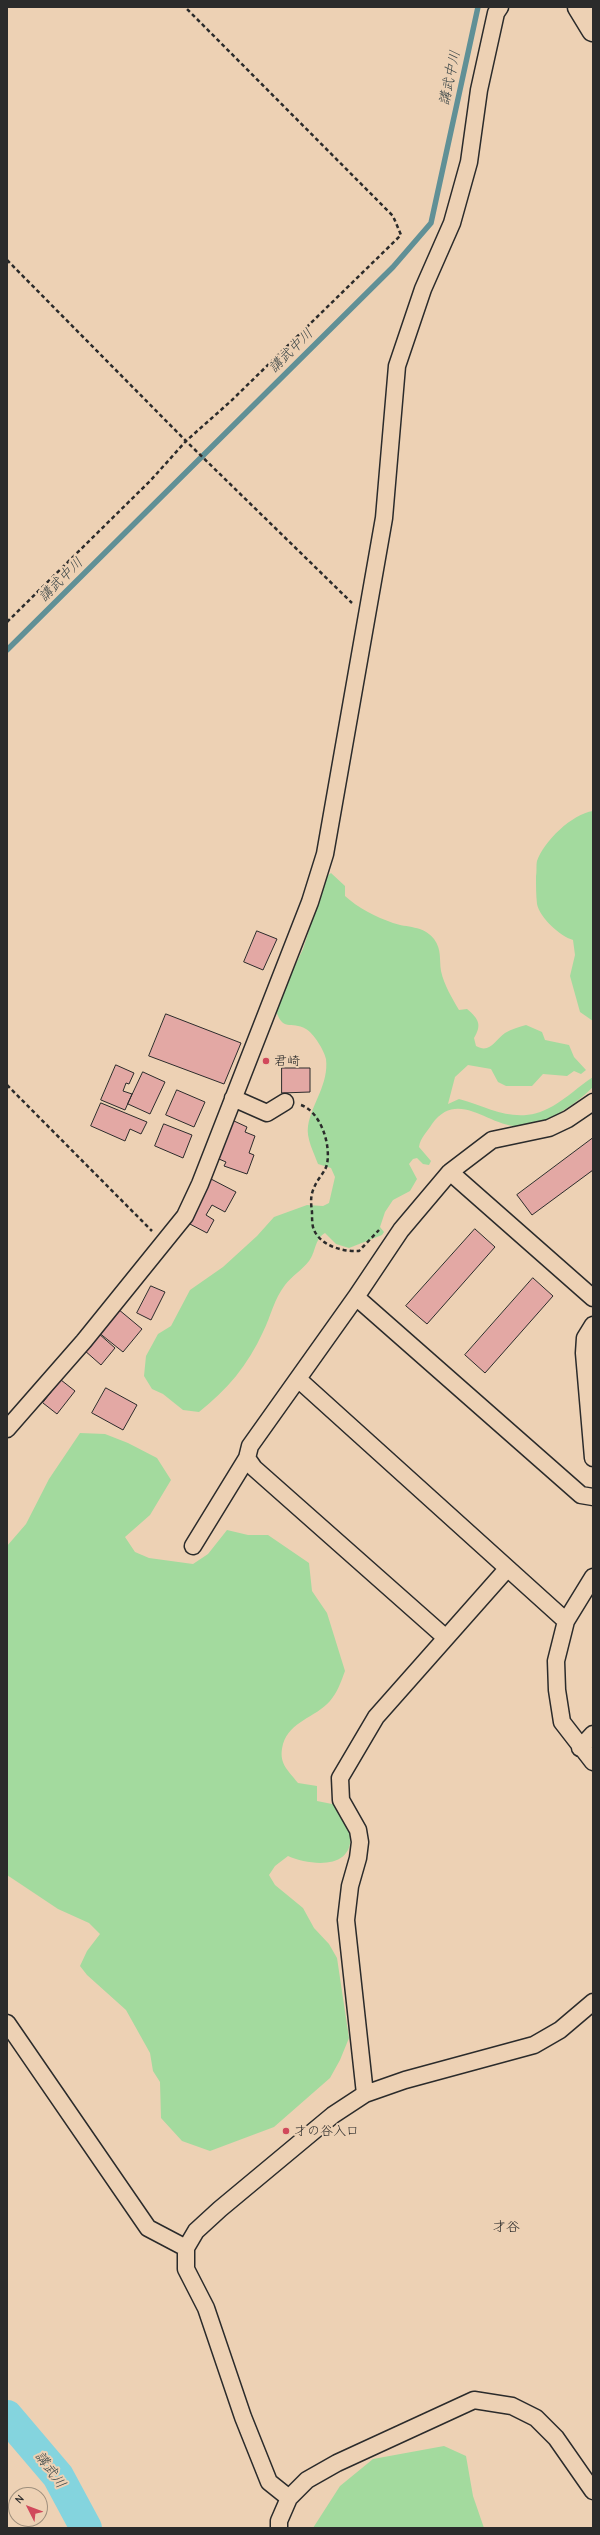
<!DOCTYPE html>
<meta charset="utf-8">
<style>
body{margin:0}
#map{position:relative;width:600px;height:2535px;overflow:hidden;background:#edd1b4;font-family:"Comic Neue",sans-serif}
canvas{display:block}
.frame{position:absolute;inset:0;border:8px solid #2b2b2b;pointer-events:none}
.north{position:absolute;left:8px;top:2487px;width:40px;height:40px;box-sizing:border-box;background:#edd1b4;border:1px solid #9f8f7d;border-radius:50%;rotate:312deg;font-size:11px;font-weight:700;line-height:16px;text-align:center;color:#2b2b2b}
.north::after{content:'';display:block;margin:auto;width:14px;height:18px;background:#d1495b;clip-path:polygon(50% 0,100% 100%,50% 72%,0 100%)}
</style>
<div id="map">
<canvas width="600" height="2535"></canvas>
<div class="frame"></div>
<div class="north">N</div>
</div>
<script>
const g = document.querySelector('canvas').getContext('2d');
g.lineJoin = 'round';
function fillPath(path, color) { g.fillStyle = color; g.fill(path, 'evenodd'); }
function trace(path, color, width, dash) { g.strokeStyle = color; g.lineWidth = width; g.lineCap = dash ? 'butt' : 'round'; g.setLineDash(dash || []); g.stroke(path); }
function drawText(font, color, halo, rows, align = 'center') {
  g.font = font + ' "Comic Neue","Klee One",sans-serif'; g.lineWidth = 4; g.setLineDash([]); g.textBaseline = 'middle'; g.strokeStyle = halo; g.fillStyle = color; for (const [text, x, y, turn = 0] of rows) {
    g.save(); g.translate(x, y); g.rotate((+turn || 0) * Math.PI / 180); g.textAlign = isNaN(turn) ? turn : align; if (halo) g.strokeText(text, 0, 0); g.fillText(text, 0, 0); g.restore();
  }
}
const green = new Path2D(`
 M593,811v210l-13,-9 -10,-36 5,-21 -2,-15c-13,-4 -33,-22 -36,-36 -1,-9 -1,-18 -1,-28 1,-4 0,-11 1,-15 7,-20 35,-47 56,-50z
 M331,873l14,13v10c13,12 31,21 48,27 14,5 30,2 41,16 8,11 5,20 7,32 3,14 11,27 18,39l8,-1c12,10 15,16 7,29l2,8c14,8 19,-6 29,-13 7,-4 14,-6 21,-8l16,7 3,8 24,5 5,12 12,13 -5,4 -7,-3 -7,5 -24,-2 -11,12h-26l-8,-4 -7,-13 -23,-4 -13,12 -7,27 11,-5c35,10 59,27 94,7 14,-8 26,-20 40,-29v10c-18,18 -45,36 -71,39 -31,4 -63,-39 -90,-2 -5,8 -12,14 -13,23l12,14 -2,4 -6,-1 -6,-6 -4,1 -4,5 8,15 -7,12 -17,9 -8,12 -5,15 4,5 -2,3 -33,13 -13,-4 -11,-11c-11,7 -9,19 -16,28 -7,9 -17,15 -24,24 -11,14 -14,31 -22,47 -15,33 -36,58 -64,80l-16,-2 -20,-16 -11,-5 -8,-13 2,-20 12,-22 13,-8 19,-36 33,-23 34,-31 17,-19 33,-12 16,1 6,-3 6,-26 -4,-9 -13,-4c-4,-11 -12,-26 -10,-38 4,-23 21,-42 18,-67 -2,-9 -12,-25 -20,-30 -15,-9 -24,5 -31,-22l28,-58 23,-72z
 M80,1433l25,1 23,9 29,15 14,22 -21,35 -25,22 10,15 14,6 44,6 15,-10 19,-24 21,5h20l41,28 3,28 15,22 18,58c-4,11 -8,22 -15,30 -15,17 -40,20 -47,43 -5,19 4,25 15,39l19,3v15l20,4c4,8 12,19 13,28 5,37 -39,33 -62,23l-13,10 -6,9 6,10 28,23 11,20 15,16 8,14 12,80 -9,22 -10,18 -56,49 -64,24 -28,-10 -21,-23 -1,-36 -7,-11 -3,-18 -24,-43 -39,-35 -7,-9 7,-15 13,-17 -11,-11 -31,-14 -51,-34v-329l19,-22 23,-45z
 M444,2446l22,10 7,40 11,32h-171l27,-42 33,-27z`);
const stream = new Path2D(`
 M7,650l386,-383 38,-44 47,-216`);
const river = new Path2D(`
 M7,2416l51,60 28,52`);
const building = new Path2D(`
 M257,931l20,8 -14,31 -19,-8z
 M166,1014l75,29 -17,41 -75,-28z
 M116,1065l18,8 -5,11 -3,-1 -3,8 9,3 -7,16 -24,-10z
 M282,1068h28v24l-28,1z
 M143,1072l22,10 -15,32 -22,-10z
 M177,1090l28,12 -11,25 -28,-12z
 M101,1103l46,19 -6,12 -11,-5 -5,12 -34,-15z
 M234,1121l13,6 -2,5 10,4 -6,17 5,2 -7,19 -23,-8 2,-4 -7,-3z
 M164,1124l28,11 -9,23 -28,-12z
 M593,1138v32l-61,45 -15,-20z
 M211,1179l25,13 -11,20 -13,-7 -6,10 8,5 -7,13 -19,-10z
 M475,1229l20,18 -68,77 -21,-18z
 M533,1278l20,18 -68,77 -20,-18z
 M151,1286l14,6 -14,28 -14,-7z
 M118,1309l24,20 -19,23 -25,-20z
 M98,1333l17,15 -14,17 -17,-15z
 M61,1380l14,11 -18,23 -14,-11z
 M106,1388l31,17 -14,25 -31,-17z`);
const path = new Path2D(`
 M7,260l179,181 166,162
 M7,622l144,-142 35,-39 45,-40 170,-166 -8,-19 -208,-209
 M7,1085l145,146
 M301,1105c20,7 30,40 26,59 -2,9 -10,15 -13,24 -4,8 -3,16 -2,24 0,6 0,14 2,18 7,16 29,22 45,21l20,-21`);
const minor = new Path2D(`
 M233,1098l34,15 18,-11
 M450,1172l42,-32 57,-12 19,-9 25,-17
 M356,1297l-106,149 -3,12 7,10 192,170
 M593,1298l-143,-126 -49,58 -45,67 225,198 12,2
 M593,1325l-8,13 -1,15 9,105
 M298,1379l268,242
 M7,1429l77,-88 101,-125 15,-32 110,-282 15,-48 59,-336 13,-152 26,-77 29,-66 17,-61 10,-72 17,-77 4,-6
 M193,1546l54,-88
 M593,1577l-27,44 -10,40 1,29 5,32 31,40
 M580,1748l13,-14
 M7,2023l141,205 38,20
 M365,2094l-19,-174 4,-34 8,-28 2,-16 -2,-12 -17,-30 -1,-22 36,-61 131,-148
 M289,2498l-20,-16 -26,-65 -37,-109 -20,-39v-21l10,-17 24,-22 113,-94 32,-21 40,-14 129,-35 26,-15 33,-28
 M279,2528v-7l10,-23 18,-18 30,-17 137,-63 38,6 24,12 20,20 37,53`);
const secondary = new Path2D(`
 M579,7l14,23`);
const markers = [
 [266,1061,4,"#d1495b"],
 [286,2131,4,"#d1495b"]
];
const poiNames = [
 ["君崎",274,1061],
 ["才の谷入口",294,2131]
];
const waterNames = [
 ["講武中川",450,78,-78],
 ["講武中川",291,351,-45],
 ["講武中川",61,580,-45],
 ["講武川",50,2470,54]
];
const neighbourhoodNames = [
 ["才谷",506,2227]
];
fillPath(green, '#a3da9e');
trace(stream, '#609096', 5.5);
trace(river, '#84d4de', 32);
fillPath(building, '#e3a8a4');
trace(building, '#2b2b2b', 1);
trace(minor, '#2b2b2b', 19);
trace(secondary, '#2b2b2b', 25);
trace(path, '#2b2b2b', 2.5, [4, 3]);
trace(minor, '#edd1b4', 16);
trace(secondary, '#edd1b4', 22);
for (const [x, y, r, color] of markers) { const dot = new Path2D(); dot.arc(x, y, r, 0, 2 * Math.PI); g.fillStyle = color; g.fill(dot); trace(dot, '#edd1b4', 1.5); }
drawText('13px', '#2b2b2b', '#edd1b4', poiNames, 'left');
drawText('italic 14px', '#384446', '#edd1b4', waterNames);
drawText('14px', '#2b2b2b', '#edd1b4', neighbourhoodNames);
</script>
